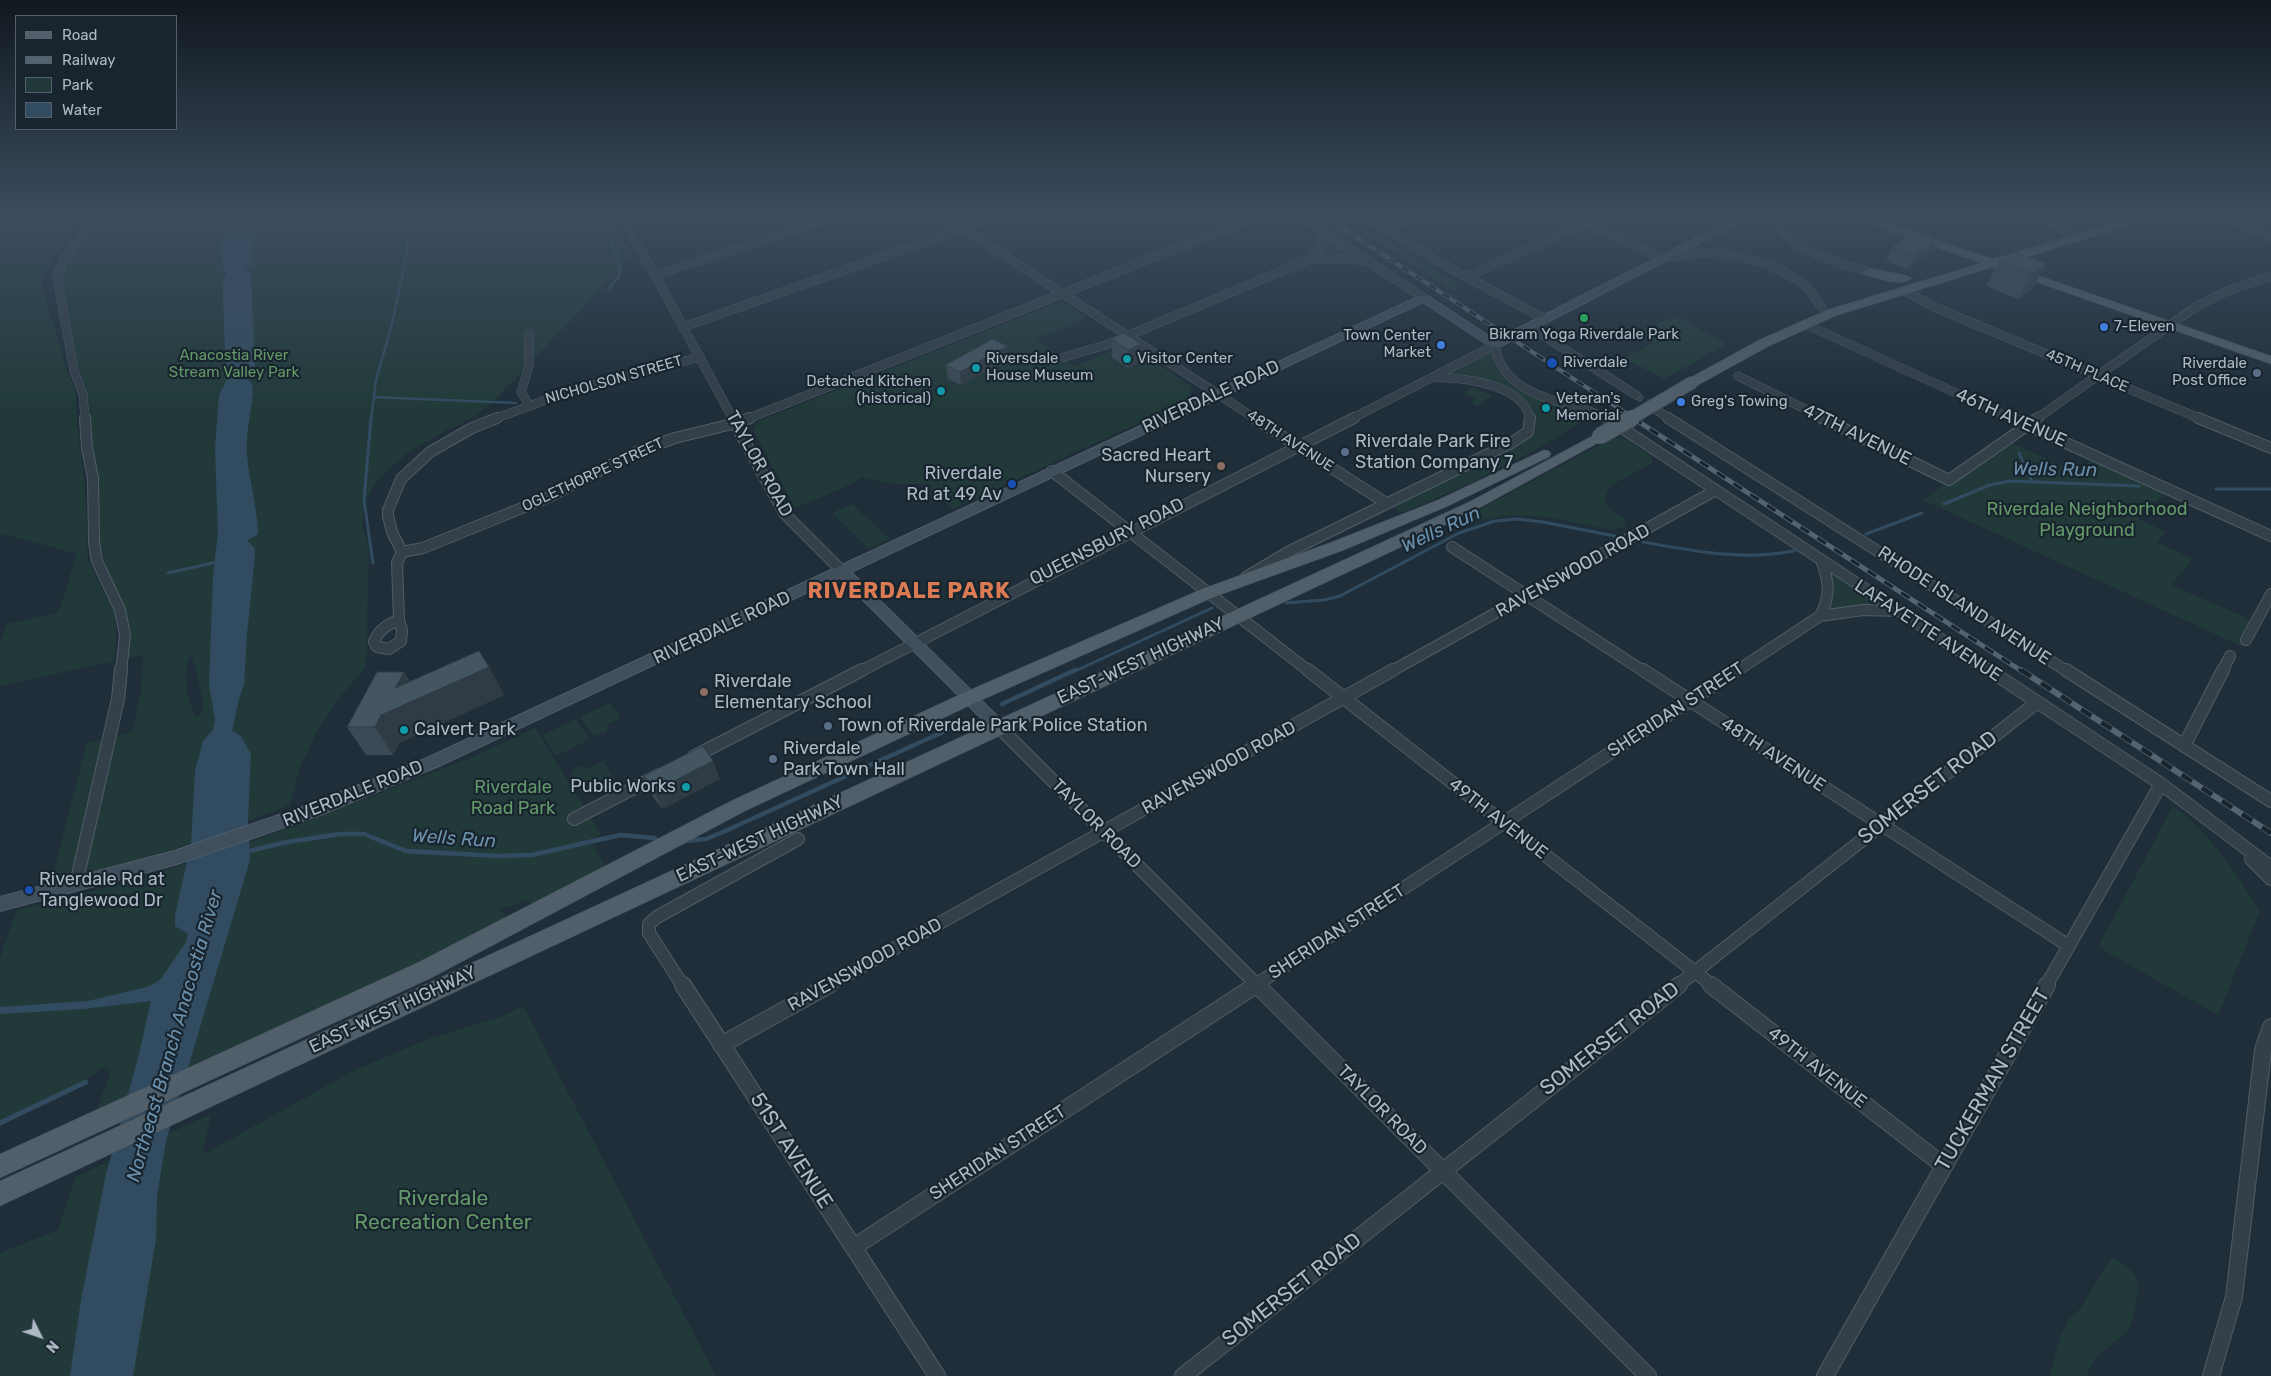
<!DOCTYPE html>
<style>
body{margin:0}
#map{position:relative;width:2271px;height:1376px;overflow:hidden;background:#1f2e39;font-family:Rubik,sans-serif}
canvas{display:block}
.legend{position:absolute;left:15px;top:15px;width:162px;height:115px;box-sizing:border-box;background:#18242e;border:1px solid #54606b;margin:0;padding:6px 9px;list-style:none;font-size:15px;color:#adbac6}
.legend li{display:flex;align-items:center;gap:10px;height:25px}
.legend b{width:25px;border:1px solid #54606b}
.north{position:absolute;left:15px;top:1311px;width:50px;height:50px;-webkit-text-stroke:4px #18242e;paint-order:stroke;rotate:131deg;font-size:14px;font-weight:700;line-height:20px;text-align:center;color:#adbac6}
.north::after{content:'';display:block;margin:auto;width:18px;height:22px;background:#adbac6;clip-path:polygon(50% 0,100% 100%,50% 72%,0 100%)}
</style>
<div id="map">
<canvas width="2271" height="1376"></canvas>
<ul class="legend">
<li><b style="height:6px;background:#505f6a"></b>Road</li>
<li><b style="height:6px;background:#546471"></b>Railway</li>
<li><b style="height:14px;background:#213a39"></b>Park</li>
<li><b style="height:14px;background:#314c61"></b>Water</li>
</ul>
<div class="north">N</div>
</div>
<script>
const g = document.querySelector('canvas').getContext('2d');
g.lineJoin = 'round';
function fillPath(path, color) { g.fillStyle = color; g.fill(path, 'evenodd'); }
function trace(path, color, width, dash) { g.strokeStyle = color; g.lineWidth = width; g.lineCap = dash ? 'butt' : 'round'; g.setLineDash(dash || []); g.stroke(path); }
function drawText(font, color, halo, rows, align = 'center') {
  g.font = font + ' Rubik,sans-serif'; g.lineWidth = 4.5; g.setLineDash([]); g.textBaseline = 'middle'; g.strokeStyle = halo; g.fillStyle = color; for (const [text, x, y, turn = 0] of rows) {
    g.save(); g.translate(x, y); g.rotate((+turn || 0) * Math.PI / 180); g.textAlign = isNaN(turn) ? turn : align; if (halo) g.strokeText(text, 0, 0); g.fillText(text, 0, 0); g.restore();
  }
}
const green = new Path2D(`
 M0,215h90c-15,18 -48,47 -48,71l26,88 8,18 1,34 8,59 3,76 27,53 1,15 -2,32 -114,25v-44l7,-18 51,-11 19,-59 -73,-20 -4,1z
 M100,215h510l22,41 -136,143c-8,7 -15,13 -24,19 -11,6 -23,10 -34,17 -40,21 -93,60 -69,110l-3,121 -30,36 -21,33 -16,35 -9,35 -110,42 -86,26 -43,10 36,-140 46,-11 9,-48 1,-29 -15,3 -1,-44 -19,-41 -8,-28 -4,-72 -9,-84 -9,-21 -18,-96zM192,653l12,54 -4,8 -5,1c-8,-22 -15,-43 -3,-63z
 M1349,221l8,2 100,60 1,7 -3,1 -8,-4 -94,-61 -5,-4z
 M1325,233l42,27 -53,-5z
 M1061,301l25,17 -50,21 39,27 47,-19h10l59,39 -1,13 -237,110 -20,-18 -2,-7h-37l-34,-7 -8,7 -57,24 -42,-78 6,-9z
 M1675,316l52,28 -63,35 -40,-21 30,-15 -15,-12z
 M1495,345l19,35 74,37c-56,39 -120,68 -184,95h-5l-5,-4 4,-6 128,-62 9,-8 2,-9 -7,4v-11l-28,-27 -70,-12z
 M1473,387l19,9 -14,10 -7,-3 5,-5 -12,-5z
 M1618,438l9,1 26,19 -2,6 -40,21 -7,14 5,10 16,10v7l-12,4c-35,-7 -70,-16 -106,-14 -12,0 -37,9 -45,5v-2l147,-79z
 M2006,440l69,32 21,-15 73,33 -32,28 29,14 -10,10 37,17 -22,26 85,37 -15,24 -318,-146z
 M852,504l38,35 -21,10 -37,-36z
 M1821,561l76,50 -77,5 7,-11z
 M610,703l11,15 -13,6 -2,8 -10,3 -5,-1 -11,-17z
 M576,719l14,20 -34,17 -13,-21z
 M535,728l66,106 -11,6 17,28 -70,39 -11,-7 -17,7 -11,2 15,11 -416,190 14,-40h-6l2,-6 -28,21 -79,41v-169l17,-47 120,-30 150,-51 183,-71z
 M603,761l11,17 -32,16 -11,-17 1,-6 7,-5 10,2z
 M2173,806c38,29 62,65 87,105l-42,104 -120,-68z
 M523,1006l193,370h-716v-123l58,-23 17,-53 136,-63 -8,35 3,4 151,-84 74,-31 72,-22z
 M2112,1257c21,14 31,19 24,46 -2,7 -2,17 -6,23 -9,16 -41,29 -42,50h-38l11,-41 9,-17 9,-8z`);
const water = new Path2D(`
 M228,215h28l-5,50 -7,4 7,5 4,96 -8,9 5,4 1,10c-2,20 -8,42 -6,62 2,26 10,50 11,77l-1,3 -10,5 8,9v6l-8,79 -3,51 -5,14 -7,32 9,5 10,18 -3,64 2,42 -84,281 -9,55 -1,43 -23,137h-63l11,-76 25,-126 32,-116 13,-57 -67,8 -84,5v-7l88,-6 59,-14 13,-7 26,-38 2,-8 -13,-8v-11l16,-71 4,-73 8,-30 10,-11 2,-11 -6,-34 4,-109 5,-43 -3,-84 4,-54 7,-14 -3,-83v-17l4,-9c-12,-10 -4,-44 1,-57z`);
const streamFar3 = new Path2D(`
 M403,221c21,4 43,6 65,5 36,-2 101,-22 132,0 9,7 12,16 16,26 6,19 7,22 -8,37
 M374,397l142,6
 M371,419l5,-39 16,-56 15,-71v-11l-6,-27`);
const streamFar2 = new Path2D(`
 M371,418l-7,82 9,63
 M2019,453l13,29
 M2216,489h55
 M1944,504l46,-19 20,-4 129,5
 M1866,534l56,-21
 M1643,542c51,9 99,19 151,9
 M168,573l49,-11
 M1286,603l38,-3 16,-4 119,-63 36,-12 22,-2 26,3 72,14
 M1073,672l139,-64`);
const streamFar1 = new Path2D(`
 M1002,704l73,-34
 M685,841l21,-2 17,-7 233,-106
 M245,852l42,-10 53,-8h24l42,17 92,5 34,-1 88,-20 35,3`);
const stream = new Path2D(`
 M0,1123l86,-41`);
const streetTunnelFar1 = new Path2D(`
 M1636,395l22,16
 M1600,415l6,4`);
const streetTunnel = new Path2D(`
 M1604,418l18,11`);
const streetFar3 = new Path2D(`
 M619,215l35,58 79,146
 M942,215l314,204
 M1298,215l126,83
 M1365,215l7,7 74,44 99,53
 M1568,215l94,43 37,-5 26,1 45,11 30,16 8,7 14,20
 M1772,215c19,37 60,45 97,57
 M2034,215l31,15
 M2216,215l55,22
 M0,219l16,-4
 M623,223l28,-8
 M1382,229l38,-14
 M1310,259l10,-12 5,-14
 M655,275l185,-60
 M1467,277l134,-62
 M1905,291l27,15 269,113
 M1805,324l208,95
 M683,327l318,-112
 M1530,327l106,68
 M529,334v32l-8,26 8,13
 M1064,357l42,-12 204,-86 57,1
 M1738,376l87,43
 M1436,377c28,1 88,7 94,42
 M1658,411l12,8
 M85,419l-2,-25 -9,-23 -17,-94 5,-15 35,-47
 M494,419l79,-29 127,-33
 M747,419l513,-204
 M1351,419l144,-74c7,51 66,55 105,70
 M2036,419l161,-113 30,-15 44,-15`);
const streetFar2 = new Path2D(`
 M85,418l2,30 6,30 1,64 3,19 23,49 5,25 -4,37
 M732,418l52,95 58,58
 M1254,418l132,85
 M1668,418l400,254
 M1822,418l127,62 89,-62
 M2011,418l260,118
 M2198,418l73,30
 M1625,430l366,242
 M1052,471l258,201
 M1452,547l193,125
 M402,552l21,-4 126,-51 87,-45 39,-14 61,-15 14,-5
 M1246,577l42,-25 223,-109 17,-11 2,-14
 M1820,616c11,-20 9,-35 1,-56
 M399,620l-2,-57 5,-11 -10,-20 -4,-16v-6l13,-31 29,-27 42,-24 25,-10
 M399,620l3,10 -1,11 -12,8 -12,-2 -3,-5c4,-12 14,-18 25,-22z
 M2246,640l25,-46
 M859,672l495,-254
 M1390,672l326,-182
 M1735,672l85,-56 43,-6 35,1
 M2222,672l8,-16`);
const streetFar1 = new Path2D(`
 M1308,670l405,316
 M1643,670l426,276
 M1989,670l172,114 110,83
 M2066,670l205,131
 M999,727l259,259
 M2184,746l39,-76
 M693,757l169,-87
 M574,819l85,-44
 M2251,859l20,20
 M76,884l42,-185 3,-29
 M683,986l-34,-53v-9l8,-7 141,-78
 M827,986l566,-316
 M1254,986l483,-316
 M1677,986l359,-283
 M2046,986l115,-202`);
const street = new Path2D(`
 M683,985l254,391
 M1257,985l391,391
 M1711,985l233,181
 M721,1045l108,-60
 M854,1247l402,-262
 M1183,1376l496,-391
 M1825,1376l222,-391
 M2211,1376l23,-79 29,-247 8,-23`);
const secondary = new Path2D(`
 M1742,215h12l-255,132h-8l-68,-45 -572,270 153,151 3,4 -3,4 -5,2 -5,-2 -154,-154 -401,189 -116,48 -149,51 -174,46v-14l174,-46 137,-47 116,-46 993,-462h8l67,44z`);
const primary = new Path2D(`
 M1849,215h15l129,44 147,-44h16l-1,2 -150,47 266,92v8l-278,-97 -158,49 -66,30 -71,39h-10l-2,-3 2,-3 71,-39 68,-30 154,-47 -131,-46z
 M1869,268c8,2 40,7 43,10 -10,10 -35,0 -47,-3l-2,-3z
 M1600,432l7,4 -2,3 -124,68 -82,41 -1399,658v-25l1387,-641 84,-39z
 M1544,450l5,1 2,3 -2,3 -101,49 -104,44 -130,47 -239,106 -230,108 -312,166 -433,201v-24l417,-191 314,-162 232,-108 239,-104 130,-47 106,-42z`);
const railFar2 = new Path2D(`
 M1322,215l313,204`);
const railFar1 = new Path2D(`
 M1633,418l390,254`);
const rail = new Path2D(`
 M2021,670l250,163`);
const primaryBridgeFar1 = new Path2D(`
 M1630,419l63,-37`);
const primaryBridge = new Path2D(`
 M1600,436l32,-18`);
const wall = new Path2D(`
 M1934,237v2l2,1 -6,12 -23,17 -21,-8 6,-13z
 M1999,261l47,3 -14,26 -14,9 -32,-13z
 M1124,333l17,29 -13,6 -16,-11v-18z
 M1008,359l-47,26 -13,-6 -2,-14z
 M489,667l15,28 -105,48 -6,12h-27l-19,-28 57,-55 6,10z
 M644,776l76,3 -58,30 -10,-14z`);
const shadedWall = new Path2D(`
 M1934,237l-2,5 4,-2 -6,12 -23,17 6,-13z
 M2046,264l-14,26 -14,9 14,-26z
 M1141,344v18l-13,6v-18z
 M1007,346l1,13 -47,26 -1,-13z
 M489,667l15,28 -105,48 -6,12 -18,-28 29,-55 15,26z
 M713,761l7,18 -58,30 -8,-18z`);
const building = new Path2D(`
 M1916,231l18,6 -1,2 3,1 -23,16 -21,-8z
 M2014,252l32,12 -14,9 -33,-12z
 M1124,333l17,11 -13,6 -16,-11z
 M993,339l14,7 -47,26 -14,-7z
 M479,651l10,16 -108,48 -6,12h-28l30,-55h27l-9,16z
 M703,746l10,15 -59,30 -10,-15z`);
const markers = [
 [1584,318,5,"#2e9e5b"],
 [2104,327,5,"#3f7fe0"],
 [1441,345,5,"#3f7fe0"],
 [1127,359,5,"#0f9aa8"],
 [1552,363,6,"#1a4fb4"],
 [976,368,5,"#0f9aa8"],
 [2257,373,5,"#5c6f8a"],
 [941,391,5,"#0f9aa8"],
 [1681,402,5,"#3f7fe0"],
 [1546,408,5,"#0f9aa8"],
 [1345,452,5,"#5c6f8a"],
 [1221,466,5,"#8d6e63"],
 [1012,484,5,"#1a4fb4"],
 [704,692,5,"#8d6e63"],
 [828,726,5,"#5c6f8a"],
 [404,730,5,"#0f9aa8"],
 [773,759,5,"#5c6f8a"],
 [686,787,5,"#0f9aa8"],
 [29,890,5,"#1a4fb4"]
];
const farPoinames = [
 ["7-Eleven",2114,327],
 ["Bikram Yoga Riverdale Park",1584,335,"center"],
 ["Town Center",1431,336,"right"],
 ["Market",1431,353,"right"],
 ["Riversdale",986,359],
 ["House Museum",986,376],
 ["Visitor Center",1137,359],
 ["Riverdale",1563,363],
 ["Riverdale",2247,364,"right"],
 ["Post Office",2247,381,"right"],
 ["Detached Kitchen",931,382,"right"],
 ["(historical)",931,399,"right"],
 ["Veteran's",1556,399],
 ["Memorial",1556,416],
 ["Greg's Towing",1691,402]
];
const farParknames = [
 ["Anacostia River",234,356],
 ["Stream Valley Park",234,373]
];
const farStreetnames = [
 ["45TH PLACE",2087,371,23],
 ["NICHOLSON STREET",614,380,-16],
 ["48TH AVENUE",1290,441,33],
 ["OGLETHORPE STREET",593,475,-25]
];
const streetNames = [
 ["RIVERDALE ROAD",1211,397,-25],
 ["46TH AVENUE",2011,418,24],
 ["47TH AVENUE",1857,435,26],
 ["TAYLOR ROAD",759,464,61],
 ["QUEENSBURY ROAD",1107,542,-27],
 ["RAVENSWOOD ROAD",1573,571,-29],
 ["RHODE ISLAND AVENUE",1964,606,33],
 ["RIVERDALE ROAD",722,628,-25],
 ["LAFAYETTE AVENUE",1928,631,33],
 ["EAST-WEST HIGHWAY",1141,661,-25],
 ["SHERIDAN STREET",1676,710,-33],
 ["48TH AVENUE",1773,755,33],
 ["RAVENSWOOD ROAD",1219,768,-29],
 ["RIVERDALE ROAD",353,794,-22],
 ["49TH AVENUE",1498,819,38],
 ["TAYLOR ROAD",1096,824,45],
 ["EAST-WEST HIGHWAY",760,839,-25],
 ["SHERIDAN STREET",1337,932,-33],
 ["RAVENSWOOD ROAD",865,965,-29],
 ["EAST-WEST HIGHWAY",393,1010,-25],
 ["49TH AVENUE",1817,1068,38],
 ["TAYLOR ROAD",1382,1110,45],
 ["SHERIDAN STREET",998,1153,-33]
];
const poiNames = [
 ["Riverdale Park Fire",1355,442],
 ["Station Company 7",1355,463],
 ["Sacred Heart",1211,456,"right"],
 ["Nursery",1211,477,"right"],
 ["Riverdale",1002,474,"right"],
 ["Rd at 49 Av",1002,495,"right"],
 ["Riverdale",714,682],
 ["Elementary School",714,703],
 ["Town of Riverdale Park Police Station",838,726],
 ["Calvert Park",414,730],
 ["Riverdale",783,749],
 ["Park Town Hall",783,770],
 ["Public Works",676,787,"right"],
 ["Riverdale Rd at",39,880],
 ["Tanglewood Dr",39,901]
];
const parkNames = [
 ["Riverdale Neighborhood",2087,510],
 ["Playground",2087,531],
 ["Riverdale",513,788],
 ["Road Park",513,809]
];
const waterNames = [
 ["Wells Run",2055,470,1],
 ["Wells Run",1441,530,-25],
 ["Wells Run",454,839,4],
 ["Northeast Branch Anacostia River",175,1036,-74]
];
const nearStreetnames = [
 ["SOMERSET ROAD",1928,788,-38],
 ["SOMERSET ROAD",1610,1039,-38],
 ["TUCKERMAN STREET",1993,1080,-60],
 ["51ST AVENUE",791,1151,57],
 ["SOMERSET ROAD",1292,1290,-38]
];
const nearParknames = [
 ["Riverdale",443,1199],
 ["Recreation Center",443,1223]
];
const districtNames = [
 ["RIVERDALE PARK",909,592]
];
fillPath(green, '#213a39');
fillPath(water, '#314c61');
trace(streamFar3, '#314c61', 2.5);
trace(streamFar2, '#314c61', 3);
trace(streamFar1, '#314c61', 4.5);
trace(stream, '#314c61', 5);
trace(streetTunnelFar1, '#34434e', 8, [8, 4]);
trace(streetTunnel, '#34434e', 10, [10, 5]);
trace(streetFar3, '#505d67', 9);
trace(streetFar2, '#505d67', 12);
trace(streetFar1, '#505d67', 14);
trace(street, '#505d67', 18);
trace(secondary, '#505d67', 2);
trace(primary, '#3f4b56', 1);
trace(streetFar3, '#333f49', 8);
trace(streetFar2, '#333f49', 10);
trace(streetFar1, '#333f49', 12);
trace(street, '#333f49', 16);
fillPath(secondary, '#404f5c');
fillPath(primary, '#505f6a');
trace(railFar2, '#546471', 4);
trace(railFar1, '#546471', 5);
trace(rail, '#546471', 6);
trace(railFar2, '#18242e', 2.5, [8]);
trace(railFar1, '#18242e', 3, [10]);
trace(rail, '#18242e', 4.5, [12]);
trace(primaryBridgeFar1, '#3f4b56', 14, []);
trace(primaryBridge, '#3f4b56', 18, []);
trace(primaryBridgeFar1, '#505f6a', 12);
trace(primaryBridge, '#505f6a', 16);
fillPath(wall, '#3b4a55');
fillPath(shadedWall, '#303c45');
fillPath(building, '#455663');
trace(building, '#303c45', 1);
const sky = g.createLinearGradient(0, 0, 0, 407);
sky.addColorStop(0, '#11191f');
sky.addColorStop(0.53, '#3c4c5f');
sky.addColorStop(1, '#3c4c5f00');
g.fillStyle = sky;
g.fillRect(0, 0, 2271, 407);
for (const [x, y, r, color] of markers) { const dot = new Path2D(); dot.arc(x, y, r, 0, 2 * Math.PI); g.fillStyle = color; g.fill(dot); trace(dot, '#18242e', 2); }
drawText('15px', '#adbac6', '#18242e', farPoinames, 'left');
drawText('15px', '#639868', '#18242e', farParknames);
drawText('15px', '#adbac6', '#18242e', farStreetnames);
drawText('18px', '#adbac6', '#18242e', streetNames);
drawText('18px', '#adbac6', '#18242e', poiNames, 'left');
drawText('18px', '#639868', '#18242e', parkNames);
drawText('italic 19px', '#6b90ac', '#18242e', waterNames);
drawText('21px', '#adbac6', '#18242e', nearStreetnames);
drawText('21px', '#639868', '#18242e', nearParknames);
g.letterSpacing = '1px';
drawText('bold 22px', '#da7b54', '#18242e', districtNames);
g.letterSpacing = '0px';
</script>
